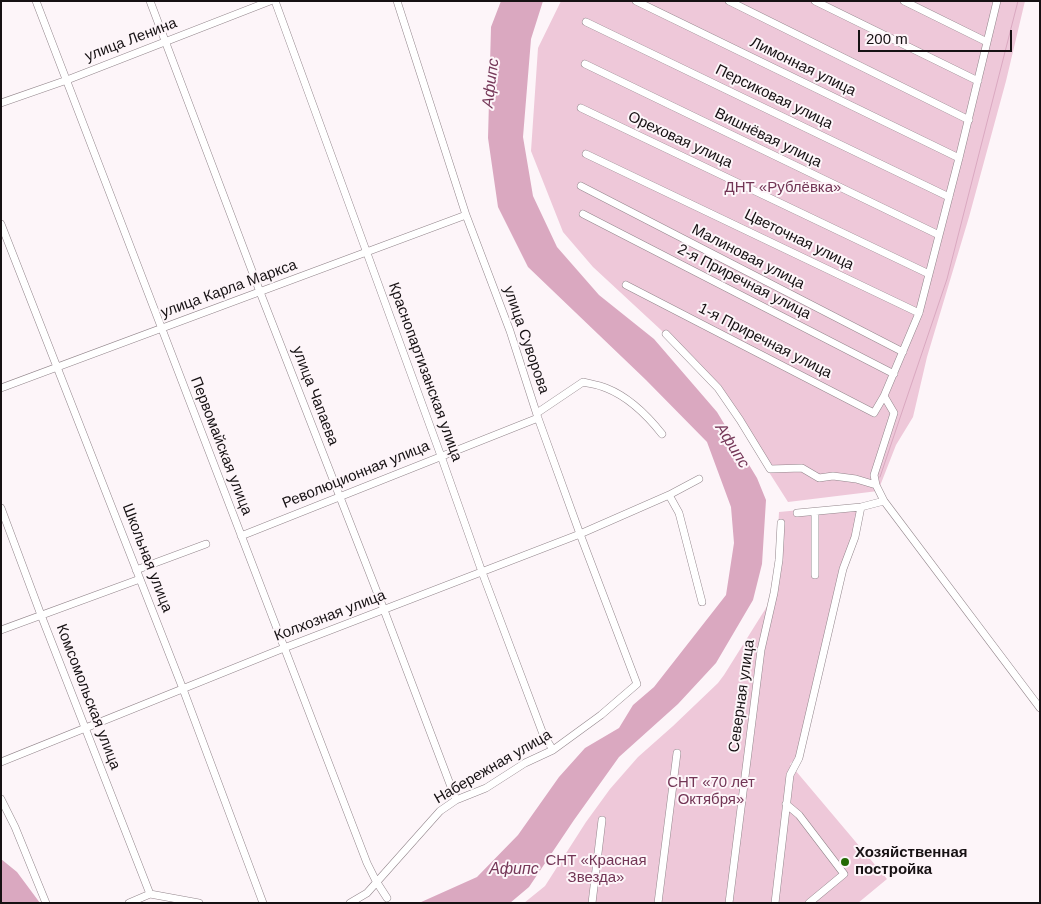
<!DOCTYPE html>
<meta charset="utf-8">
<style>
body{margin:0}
#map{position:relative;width:1041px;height:904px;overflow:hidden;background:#fdf5f9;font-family:Helvetica,sans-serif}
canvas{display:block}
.frame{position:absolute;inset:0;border:2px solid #161113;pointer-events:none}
.scale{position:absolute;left:858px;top:30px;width:154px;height:22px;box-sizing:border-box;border:2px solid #161113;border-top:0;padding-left:6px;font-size:15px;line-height:18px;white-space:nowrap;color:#161113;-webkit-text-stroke:4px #fdf5f9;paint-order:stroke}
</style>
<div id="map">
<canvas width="1041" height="904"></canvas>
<div class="frame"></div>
<div class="scale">200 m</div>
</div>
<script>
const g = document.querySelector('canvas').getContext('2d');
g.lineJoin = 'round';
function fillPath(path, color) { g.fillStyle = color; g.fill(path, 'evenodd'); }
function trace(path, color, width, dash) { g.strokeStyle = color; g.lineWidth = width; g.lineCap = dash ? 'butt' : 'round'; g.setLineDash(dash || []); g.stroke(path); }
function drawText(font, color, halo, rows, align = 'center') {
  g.font = font + ' Helvetica,sans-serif'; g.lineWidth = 4; g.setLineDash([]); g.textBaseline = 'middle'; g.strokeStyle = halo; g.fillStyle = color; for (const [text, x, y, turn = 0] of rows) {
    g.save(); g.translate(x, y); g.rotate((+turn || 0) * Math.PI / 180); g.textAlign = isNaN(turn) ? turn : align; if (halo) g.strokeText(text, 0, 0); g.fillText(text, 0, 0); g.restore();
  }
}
const green = new Path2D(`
 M561,1h464l-19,80 -37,136 -42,140 -14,60 -17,28 -18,46 -90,11 -72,-113 -55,-59 -68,-63 -30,-35 -32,-81 7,-103z
 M864,504l-22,78 -40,171 -12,11 97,115 -29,24h-334l21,-17 41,-64 24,-33 28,-32 35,-31 45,-43 6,-8 47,-75 6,-49 2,-39z`);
const water = new Path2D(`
 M501,1h42l-12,38 -8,98 10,59 24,51 42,48 55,44 63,73 40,66 9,22 -4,64 -9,36 -37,63 -38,41 -59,53 -45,63 -45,67 -19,16h-91l58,-26 41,-42 41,-58 26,-29 34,-20 14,-23 21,-18 72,-92 8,-52 -3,-36 -24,-65 -61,-62 -118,-113 -30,-60 -10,-69 3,-111z
 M1,859l16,13 23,31h-39z`);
const stream = new Path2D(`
 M880,477l67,-198 71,-278`);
const minor = new Path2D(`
 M36,1l331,862 9,18 11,17
 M150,1l110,291 124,318 72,190
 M275,1l166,455 41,116 61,162 10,16
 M636,1l323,157
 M729,1l240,119
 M815,1l163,80
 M904,1l83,41
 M997,1l-38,157 -40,155 -35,83 10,17 -20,62 2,10 8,16 156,207
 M586,22l363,175
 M585,64l354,171
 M1,103l66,-23 203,-79
 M581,108l348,166
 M586,154l333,159
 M581,186l322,166
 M583,214l311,160
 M1,224l182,465 80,214
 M626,285l248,128 10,-17
 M666,334l52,54 22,32 30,49 32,-1 17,10 14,-2 23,3 20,6
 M1,388l465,-173
 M537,413l46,-31c8,2 16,3 23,6 23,9 41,27 56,46
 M669,495l10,18 23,89
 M1,508l40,107 109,279
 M797,513l64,-6 23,-6
 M241,536l297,-118
 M136,570l70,-26
 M815,575v-63
 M1,630l139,-51
 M1,762l283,-114 296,-114 89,-39 30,-16
 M1,799l14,28 31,76
 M786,804l13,11 45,59 -35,29
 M129,903l21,-9 49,9
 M350,903l17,-10 73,-82 16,-11 30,-12 39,-25 28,-13 48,-35 36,-31 -57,-150 -42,-116 -28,-87 -44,-116 -69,-214
 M592,903l10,-83
 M658,903l19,-150
 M729,903l32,-253 13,-57 5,-33 2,-37
 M775,903l15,-128 9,-17 44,-189 12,-32 6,-30`);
const markers = [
 [845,862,5,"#246a04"]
];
const streetNames = [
 ["улица Ленина",131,40,-21],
 ["Лимонная улица",803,67,26],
 ["Персиковая улица",774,97,26],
 ["Вишнёвая улица",768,138,26],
 ["Ореховая улица",680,140,25],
 ["Цветочная улица",799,240,26],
 ["Малиновая улица",748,257,27],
 ["2-я Приречная улица",744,282,27],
 ["улица Карла Маркса",229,289,-20],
 ["улица Суворова",526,340,71],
 ["1-я Приречная улица",765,341,27],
 ["Краснопартизанская улица",425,372,70],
 ["улица Чапаева",315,396,69],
 ["Первомайская улица",221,446,69],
 ["Революционная улица",356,475,-22],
 ["Школьная улица",147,558,69],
 ["Колхозная улица",330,616,-21],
 ["Северная улица",742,696,-82],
 ["Комсомольская улица",88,697,69],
 ["Набережная улица",493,767,-30]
];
const parkNames = [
 ["ДНТ «Рублёвка»",783,188],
 ["СНТ «70 лет",711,783],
 ["Октября»",711,800],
 ["СНТ «Красная",596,861],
 ["Звезда»",596,878]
];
const poiNames = [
 ["Хозяйственная",855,853],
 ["постройка",855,870]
];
const waterNames = [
 ["Афипс",491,83,-83],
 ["Афипс",732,446,58],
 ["Афипс",514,870]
];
fillPath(green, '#eec8d9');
fillPath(water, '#daa8c0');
trace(stream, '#daa8c0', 1);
trace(minor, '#93868c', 8);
trace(minor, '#fff', 7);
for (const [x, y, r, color] of markers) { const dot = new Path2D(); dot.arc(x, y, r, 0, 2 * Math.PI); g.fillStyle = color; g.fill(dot); trace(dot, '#fdf5f9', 2); }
drawText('15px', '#161113', '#fdf5f9', streetNames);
drawText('15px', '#723555', '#fdf5f9', parkNames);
drawText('bold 15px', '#161113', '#fdf5f9', poiNames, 'left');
drawText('italic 16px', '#753758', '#fdf5f9', waterNames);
</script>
